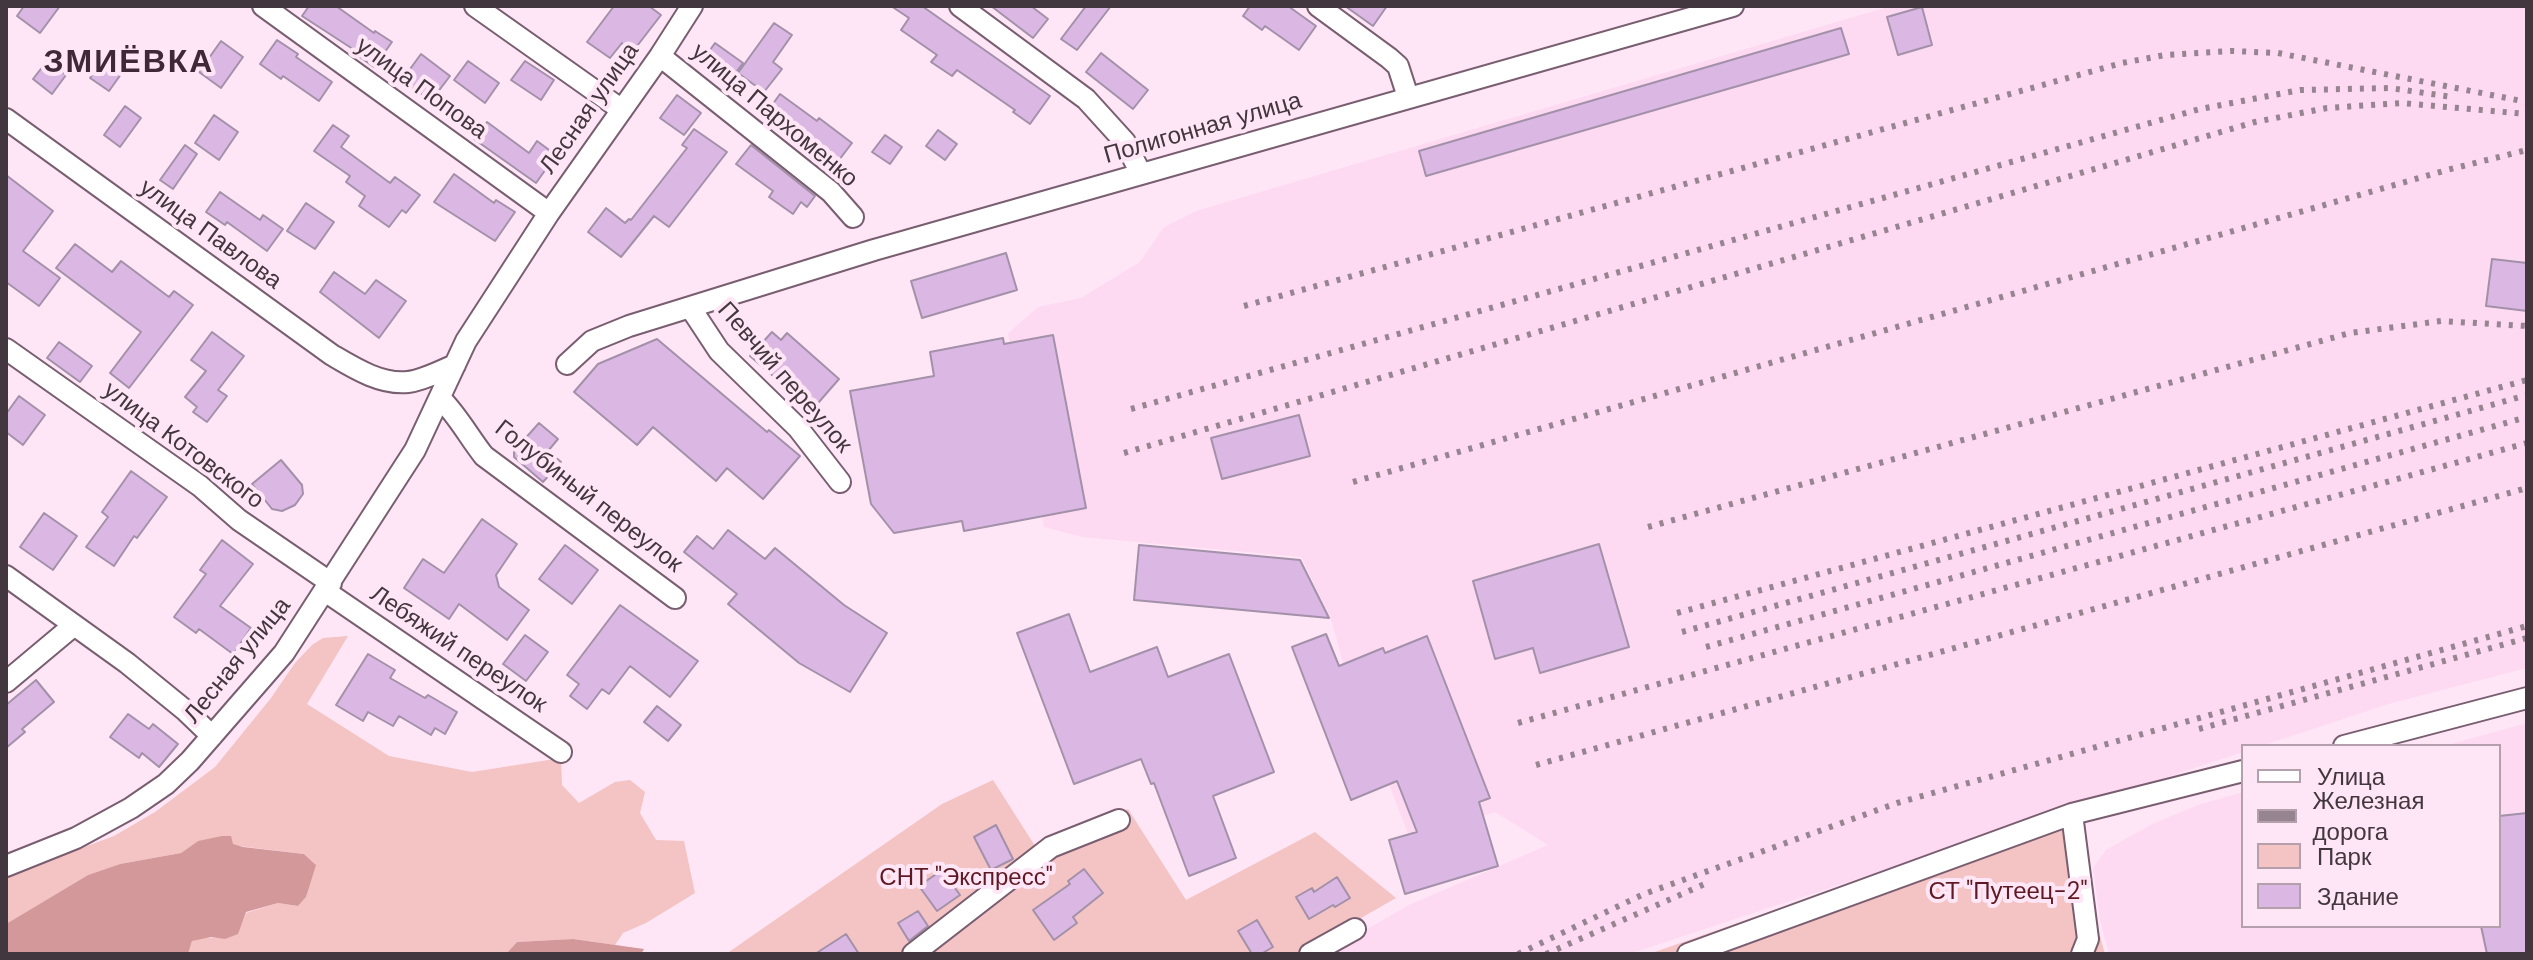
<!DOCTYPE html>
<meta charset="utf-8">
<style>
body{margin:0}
#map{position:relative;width:2533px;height:960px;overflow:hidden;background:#ffe6f6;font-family:"DM Sans",sans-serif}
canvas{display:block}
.frame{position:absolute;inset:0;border:8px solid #43373f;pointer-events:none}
.legend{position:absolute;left:2241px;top:744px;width:260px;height:184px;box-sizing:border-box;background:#ffe6f6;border:2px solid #b4a0ad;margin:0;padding:10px 14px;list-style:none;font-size:24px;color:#43373f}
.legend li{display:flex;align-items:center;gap:16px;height:40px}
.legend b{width:40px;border:2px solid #b4a0ad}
</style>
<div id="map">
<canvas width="2533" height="960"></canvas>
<div class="frame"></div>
<ul class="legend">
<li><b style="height:10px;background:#fff"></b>Улица</li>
<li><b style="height:10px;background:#968490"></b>Железная дорога</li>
<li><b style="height:22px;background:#f4c3c3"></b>Парк</li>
<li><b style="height:22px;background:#dab8e3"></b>Здание</li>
</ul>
</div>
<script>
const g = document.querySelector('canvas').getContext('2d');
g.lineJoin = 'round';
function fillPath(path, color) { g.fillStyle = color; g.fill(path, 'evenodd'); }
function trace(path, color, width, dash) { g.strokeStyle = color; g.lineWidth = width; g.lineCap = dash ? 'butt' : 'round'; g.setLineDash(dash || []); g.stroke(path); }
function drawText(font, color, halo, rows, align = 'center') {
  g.font = font + ' "DM Sans",sans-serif'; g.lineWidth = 8; g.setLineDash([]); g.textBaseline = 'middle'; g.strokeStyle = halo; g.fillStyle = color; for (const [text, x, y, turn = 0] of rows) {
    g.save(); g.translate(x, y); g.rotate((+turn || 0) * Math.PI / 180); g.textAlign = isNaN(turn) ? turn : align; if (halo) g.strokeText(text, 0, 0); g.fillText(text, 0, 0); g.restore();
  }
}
const built = new Path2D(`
 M1891,6h636v662l-135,35 -131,43h-18v6l-614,202h-305l85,-49 139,-60 -53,-33 -85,27 -65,-168 -13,-49 -31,-65 -219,-20 -38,-10 -36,-194 30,-26 43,-9 59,-36 24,-35 32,-16z
 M2527,723v231h-418l-9,-34 -7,-52 13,-18 46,-26 46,-19 45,-13v134h256v-180h-55z`);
const green = new Path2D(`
 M348,636l-41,68 82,52 83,16 89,-14 1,27 17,18 36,-21 15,-2 15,12 -5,21 16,27 28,1 11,52 -49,30 -23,10 -8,12 -42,-6 -56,3 -11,12h-318l4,-13c18,-7 27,1 45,-7l9,-21 32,-10 20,3 8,-9 9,-33 -11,-10 -106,-13 -17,12 -61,11 -32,11 -82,49v-48l108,-40 41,-24 60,-45 56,-69 24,-35 17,-18 11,-7z
 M993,780l44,69 51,-20 40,-20 58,91 129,-68 81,66 -98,56h-572l216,-150z
 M2059,811l21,119 20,6 5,18h-456z`);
const forest = new Path2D(`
 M222,836h9l2,8 10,3 61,7 12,11 -10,32 -8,9 -20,-3 -32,9 -8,22 -13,5 -14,-2 -19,4 -4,13h-182v-30l82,-49 32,-11 61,-11 17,-12z
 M573,939l71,10 -3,5h-135l11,-12z`);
const building = new Path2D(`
 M24,6h36l-20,27 -23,-17z
 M309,6h27l38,27 1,-2 17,11 -18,25 -17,-12 2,-2 -57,-37z
 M614,6h35l12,9 -34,44 -5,-16 -12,15 -23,-16z
 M891,6h31l128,90 -20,28 -17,-12 2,-2 -58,-40 -5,6 -21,-14 6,-7 -36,-25 8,-12z
 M991,6h40l17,13 -15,19z
 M1086,6h25l-34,44 -16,-11z
 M1250,6h38l28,20 -17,24 -34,-24 -3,4 -19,-14z
 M1345,6h42l-14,20z
 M1922,7l10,38 -34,10 -11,-38z
 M774,23l18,12 -19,27 9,7 -18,23 -26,-19z
 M1841,28l8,26 -423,122 -7,-25z
 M277,40l21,14 -2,3 36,25 -13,19 -36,-25 -2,3 -21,-15z
 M221,41l22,16 -22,31 -22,-16z
 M715,43l28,20 -15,20 -28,-19z
 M1101,53l47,37 -15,19 -47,-37z
 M421,54l29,22 -19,25 -29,-21z
 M106,56l18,14 -15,21 -19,-13z
 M47,61l19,14 -14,19 -19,-15z
 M468,61l31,22 -14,20 -31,-23z
 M525,61l29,19 -13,20 -30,-20z
 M780,94l37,27 2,-3 33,25 -16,21 -69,-52z
 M677,95l24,18 -17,22 -24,-17z
 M125,106l16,12 -21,29 -16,-12z
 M214,115l24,17 -19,28 -24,-17z
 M487,122l42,31 8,-12 19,14 -20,28 -62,-44z
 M333,125l16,11 -8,11 49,36 5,-6 25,18 -14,18 -4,-3 -13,17 -30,-21 6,-10 -19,-14 4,-6 -36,-25z
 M694,129l33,23 -58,75 -15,-11 -33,41 -33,-25 18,-24 19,15 4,-4 2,1 56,-72 -5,-3z
 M938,130l19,14 -12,16 -19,-14z
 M885,135l17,12 -12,17 -18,-12z
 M185,145l12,9 -24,35 -13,-9z
 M751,145l64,51 -8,11 -6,-5 -8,12 -24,-17 4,-6 -37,-27z
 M454,174l40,29 2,-3 19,12 -20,29 -61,-39z
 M6,175l47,36 -30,40 37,27 -21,28 -33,-24z
 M220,192l40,28 3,-5 20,14 -16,22 -40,-29 -2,3 -19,-13z
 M306,203l28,19 -19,27 -28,-18z
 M75,244l37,28 9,-11 48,36 5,-6 19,14 -64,83 -19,-15 31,-41 -85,-64z
 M1006,253l11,37 -95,28 -11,-37z
 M2492,259l35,4v48l-41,-5z
 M334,272l31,22 11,-14 30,21 -27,37 -59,-46z
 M212,332l32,24 -26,34 9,6 -20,26 -14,-10 4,-5 -12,-10 21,-26 -15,-11z
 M772,332l9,8 6,-7 52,46 -27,31 -62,-54z
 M1053,335l33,173 -122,23 -2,-10 -68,12 -23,-29 -21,-113 84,-15 -4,-24 73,-14 1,6z
 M657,339l110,93 2,-2 31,26 -37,43 -36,-31 -11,13 -63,-54 -16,18 -63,-53 24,-28z
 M59,342l33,24 -12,16 -33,-24z
 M19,396l26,19 -22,30 -17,-13v-18z
 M1299,415l11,41 -88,23 -11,-41z
 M539,423l19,16 -10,12 13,11 -18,20 -29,-25v-6z
 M281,460l21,25 1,9 -8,11 -13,6 -10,-2 -20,-25z
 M131,471l36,26 -30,41 -3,-2 -20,30 -28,-19 22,-30 -6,-5z
 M44,513l33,23 -24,34 -33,-23z
 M482,519l35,25 -21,31 3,12 30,23 -22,30 -48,-36 -10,15 -45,-31 19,-29 21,14z
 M728,530l37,29 10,-11 69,57 43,28 -37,59 -51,-29 -71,-59 9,-10 -53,-42 13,-16 16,13z
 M222,540l31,24 -33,42 31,22 -18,26 -34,-25 -3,4 -22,-16 32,-43 -6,-4z
 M1599,544l30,103 -89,26 -7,-25 -38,11 -22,-78z
 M565,545l33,25 -26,34 -33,-25z
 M1139,545l161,15 29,58 -195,-18z
 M620,605l78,56 -28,36 -40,-31 -21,28 -7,-5 -15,20 -17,-13 9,-12 -12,-9z
 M1069,614l21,58 67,-25 11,30 61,-23 45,118 -61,24 23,62 -47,18 -35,-93 -3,1 -10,-25 -67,25 -57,-151z
 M1326,634l13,32 44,-18 2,5 42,-17 63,162 -11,4 19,64 -93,28 -16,-54 28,-8 -20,-51 -46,19 -59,-153z
 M525,635l23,17 -22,29 -23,-17z
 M368,654l27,16 -5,8 35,20 3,-3 29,17 -12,22 -10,-6 -4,7 -32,-19 -6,10 -25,-14 -5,9 -27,-16z
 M36,680l18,22 -32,27 3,3 -19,16v-43z
 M657,706l24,19 -13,16 -24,-19z
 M128,714l21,15 4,-5 25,20 -19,23 -17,-14 -3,5 -29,-21z
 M2527,813v141h-40l-6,-28h18v-110z
 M996,825l17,34 -22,11 -17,-33z
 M1084,869l19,24 -30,24 4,6 -23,17 -21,-30 37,-26 -2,-3z
 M942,870l18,25 -23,16 -18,-25z
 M1337,877l13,21 -15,9 -2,-2 -24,14 -13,-22 16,-9 2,4z
 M918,911l10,15 -19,15 -11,-18z
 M1257,920l16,27 -12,7h-9l-14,-23z
 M846,934l13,20h-44z`);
const minor = new Path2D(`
 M263,6l286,207
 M475,6l147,104
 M960,6l126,93 39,43 16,32
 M1318,6l71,52 9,8 10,31
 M660,56l171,136 22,25
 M6,119l326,236c22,13 49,30 76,27 16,-2 32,-11 47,-17
 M690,307l29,44 79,77 42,54
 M6,349l194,137 39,34 92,63
 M567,364l25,-23 37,-15 245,-76 859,-244
 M441,399c17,17 28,38 43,57l191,142
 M6,576l121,87 59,48 26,25
 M325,591l236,161
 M6,682l67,-56
 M2344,746l183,-48
 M2072,814l16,125 -6,15
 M6,866l70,-28 55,-30 35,-24 24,-23 94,-108 131,-203 51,-109 83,-128 111,-157 32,-50
 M913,954l138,-107 68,-27
 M1310,954l45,-25
 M1688,954l384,-140 171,-43`);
const rail = new Path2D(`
 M1244,306l878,-243 43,-8 67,-4 46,2 249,49
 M1131,409l1069,-300 100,-19 90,-2 62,9
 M1124,453l1131,-331 72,-14 74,-5 126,11
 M1353,482l1094,-312 80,-20
 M1648,527l702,-194 91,-12 86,5
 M1677,613l850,-233
 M1682,632l845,-237
 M1706,647l821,-230
 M1518,723l1009,-280
 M2199,729l328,-91
 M1536,765l991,-277
 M1518,954l126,-60 253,-91 630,-177
 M1546,954l161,-71`);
const streetNames = [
 ["улица Попова",421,89,36],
 ["Лесная улица",590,109,-55],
 ["улица Пархоменко",774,116,40],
 ["Полигонная улица",1203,129,-16],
 ["улица Павлова",210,235,36],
 ["Певчий переулок",784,378,49],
 ["улица Котовского",183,446,37],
 ["Голубиный переулок",588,497,38],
 ["Лебяжий переулок",458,650,34],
 ["Лесная улица",238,661,-51]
];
const parkNames = [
 ["СНТ \"Экспресс\"",966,879],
 ["СТ \"Путеец-2\"",2008,893]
];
const districtNames = [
 ["ЗМИЁВКА",129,64]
];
fillPath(built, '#fed9f2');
fillPath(green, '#f4c3c3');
fillPath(forest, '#d39899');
fillPath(building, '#dab8e3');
trace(building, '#a390a9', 2);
trace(minor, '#785e70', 24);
trace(minor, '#fff', 20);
trace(rail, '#968490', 6, [4, 8]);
drawText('24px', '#43373f', '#ffe6f6', streetNames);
drawText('24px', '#5f1922', '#ffe6f6', parkNames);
g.letterSpacing = '2px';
drawText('bold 32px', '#3f2939', '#ffe6f6', districtNames);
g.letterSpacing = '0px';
</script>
